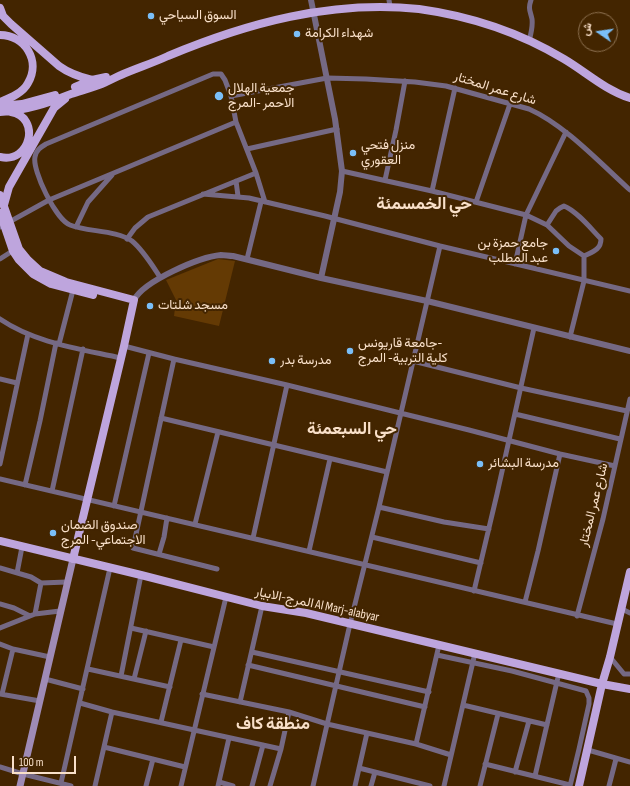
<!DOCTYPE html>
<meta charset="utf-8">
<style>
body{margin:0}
#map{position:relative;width:630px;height:786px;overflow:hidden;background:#432500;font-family:"Sofia Sans Condensed",Vazirmatn,sans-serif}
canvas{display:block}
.north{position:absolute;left:578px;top:12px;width:40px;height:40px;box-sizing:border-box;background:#432500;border:1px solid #8c7050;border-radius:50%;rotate:283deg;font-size:11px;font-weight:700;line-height:16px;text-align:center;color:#f9e0c9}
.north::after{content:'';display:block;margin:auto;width:14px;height:18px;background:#7abff8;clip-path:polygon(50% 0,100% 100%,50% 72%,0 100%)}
.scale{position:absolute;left:12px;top:756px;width:64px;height:18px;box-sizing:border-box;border:2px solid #f9e0c9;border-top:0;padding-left:5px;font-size:12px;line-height:14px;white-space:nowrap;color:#f9e0c9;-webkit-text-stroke:3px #432500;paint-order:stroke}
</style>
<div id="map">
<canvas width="630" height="786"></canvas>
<div class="north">ش</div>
<div class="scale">100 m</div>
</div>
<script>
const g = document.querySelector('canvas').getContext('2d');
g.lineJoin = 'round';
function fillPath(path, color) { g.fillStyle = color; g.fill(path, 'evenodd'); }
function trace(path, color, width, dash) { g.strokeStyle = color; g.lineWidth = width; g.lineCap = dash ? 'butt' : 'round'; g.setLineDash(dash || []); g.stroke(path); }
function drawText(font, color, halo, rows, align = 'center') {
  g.font = font + ' "Sofia Sans Condensed",Vazirmatn,sans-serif'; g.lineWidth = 4; g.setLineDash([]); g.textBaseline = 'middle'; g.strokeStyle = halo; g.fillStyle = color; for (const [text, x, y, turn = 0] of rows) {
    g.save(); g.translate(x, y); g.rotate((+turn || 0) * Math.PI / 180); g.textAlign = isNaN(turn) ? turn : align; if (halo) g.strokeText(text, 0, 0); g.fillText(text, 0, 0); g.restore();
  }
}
const green = new Path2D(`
 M218,259l17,2 -16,65 -45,-10 2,-16 -10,-20z`);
const minor = new Path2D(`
 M389,0l1,6
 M529,41c2,-7 4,-14 3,-22 -2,-9 -4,-10 -1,-19
 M231,96l96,-18 39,1 49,3 31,4 83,23c36,16 71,54 101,81
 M247,149l90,-20
 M342,171l90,20 94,24 21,10 22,21 15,10v25l-14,56
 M385,180l11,-50 9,-49
 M236,181l2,15
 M432,191l23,-103
 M203,194l46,4 76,18 115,30 190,45
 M476,202l34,-98
 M547,225l9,-14 4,-3 4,-2c13,5 28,24 37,33 0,11 -9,13 -17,17
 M0,227l49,-27 187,-78
 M76,227l12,-25 24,-27
 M127,239l8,-11 13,-11 108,-44
 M0,259l14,-9
 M247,259l14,-57
 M515,264l11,-49 40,-83
 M160,277c-8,-12 -17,-27 -28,-36 -16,-11 -44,-9 -62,-16 -14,-5 -38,-55 -35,-68 1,-7 6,-10 11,-13l167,-70h8l4,6 6,16 5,26 20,51 9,29
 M0,319c35,24 81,30 121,39
 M59,344l14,-54
 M124,346l50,13
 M413,361l108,27 106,23
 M0,379l17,4
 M515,414l105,25
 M161,418l226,54
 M0,464l28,-130
 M0,479l617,145
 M25,485l15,-64 16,-78
 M52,491l31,-142
 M114,506l35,-153
 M379,507l65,15 45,7
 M195,524l23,-92
 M372,537l109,26
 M253,538l34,-153
 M309,551l21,-92
 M159,554l5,-17 3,-19
 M0,568l31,9 10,6 -6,31
 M217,569l-84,-21 41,-189 113,26 182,45 91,24 55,12
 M17,573l5,-26
 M41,583l26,-1
 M474,591l23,-97 37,-166
 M525,602l13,-51 22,-97
 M0,604l14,4 16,8
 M622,609l8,4
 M577,616l26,-97 27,-120
 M0,628l35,-14 25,-3
 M131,628l83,19
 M0,644l13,5 37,8
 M252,652l177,40
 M437,655l75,16 74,20 3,7v6l-10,45 -9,37
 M610,657l14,17h6
 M248,665l177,42
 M88,669l82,18
 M121,676l20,-101
 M45,679l38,10
 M134,679l12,-48
 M0,694l40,7
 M2,694l11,-45
 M202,694l87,18 38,12 89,20 35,11
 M240,702l22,-96
 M80,703l32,9 169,37
 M463,705l84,20
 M161,722l20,-82
 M416,744l23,-99
 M104,747l81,20
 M588,750l42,12
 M485,764l85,21
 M0,767l23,7 48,12
 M359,768l71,18
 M515,772l14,-51
 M535,776l24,-103
 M219,782l14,4
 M61,783l49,-215
 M95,786l17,-74
 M146,786l7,-27
 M181,786l45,-189
 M218,786l11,-48
 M252,786l11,-41
 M270,786l11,-37 8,-37
 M313,786l37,-162 29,-117 61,-261
 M355,786l12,-53
 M371,786l4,-14
 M444,786l31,-133
 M480,786l18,-72
 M609,786l7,-27`);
const tertiary = new Path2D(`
 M311,0l24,119 7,52 -2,21 -19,86
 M134,300c10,-19 65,-43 87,-45 4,0 8,1 12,1l88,22 106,23 203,50`);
const secondary = new Path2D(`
 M20,786l53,-227`);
const primary = new Path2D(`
 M0,8l3,8 8,8 48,42c11,8 21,11 33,14
 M0,35c25,0 41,26 28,48 -5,10 -18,15 -28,19
 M75,87l17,-7 14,-3
 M0,106l22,-2 33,-9
 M0,112c25,-1 48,-9 71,-18 12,-4 24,-7 35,-12 5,-2 10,-5 15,-7 16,-7 32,-12 47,-19 79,-33 163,-56 251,-47 51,7 100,23 145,50 22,13 41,31 66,39
 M0,157c31,7 41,-40 11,-45
 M0,195l19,54 9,11 12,11 26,11 68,18 -10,46 -51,213
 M4,205l5,-18 45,-79 11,-9
 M0,213l13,38 6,9 14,14 18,10 42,11
 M0,541l141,34 121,31 44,7 296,71 28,5
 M579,786l23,-102 8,-27 20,-85`);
const markers = [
 [151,16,4,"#7abff8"],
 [297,34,4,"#7abff8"],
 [219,96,5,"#7abff8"],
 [353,153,4,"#7abff8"],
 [556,251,4,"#7abff8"],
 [150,306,4,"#7abff8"],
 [350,351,4,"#7abff8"],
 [272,361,4,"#7abff8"],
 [480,464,4,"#7abff8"],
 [53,533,4,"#7abff8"]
];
const poiNames = [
 ["السوق السياحي",159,16],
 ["شهداء الكرامة",305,34],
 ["جمعية الهلال",228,89],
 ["الاحمر -المرج",228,104],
 ["منزل فتحي",361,146],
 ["العقوري",361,161],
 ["جامع حمزة بن",548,244,"right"],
 ["عبد المطلب",548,259,"right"],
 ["مسجد شلتات",158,306],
 ["جامعة قاريونس-",358,344],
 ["كلية التربية- المرج",358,359],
 ["مدرسة بدر",280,361],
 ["مدرسة البشائر",488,464],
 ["صندوق الضمان",61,526],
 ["الاجتماعي- المرج",61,541]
];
const streetNames = [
 ["شارع عمر المختار",495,89,17],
 ["شارع عمر المختار",594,505,-76],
 ["المرج-الابيار Al Marj-alabyar",317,605,12]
];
const districtNames = [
 ["حي الخمسمئة",424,205],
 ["حي السبعمئة",352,430],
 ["منطقة كاف",273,725]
];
fillPath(green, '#643a04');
trace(minor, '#756984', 5);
trace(tertiary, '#756984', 6);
trace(secondary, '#9f8bb6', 7);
trace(primary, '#bea5dd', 8);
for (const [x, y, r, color] of markers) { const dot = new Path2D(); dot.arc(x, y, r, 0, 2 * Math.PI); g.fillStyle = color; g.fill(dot); trace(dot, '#432500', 1.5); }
drawText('13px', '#f9e0c9', '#432500', poiNames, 'left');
drawText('13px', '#f9e0c9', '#432500', streetNames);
drawText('bold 17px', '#f9e0c9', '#432500', districtNames);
</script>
